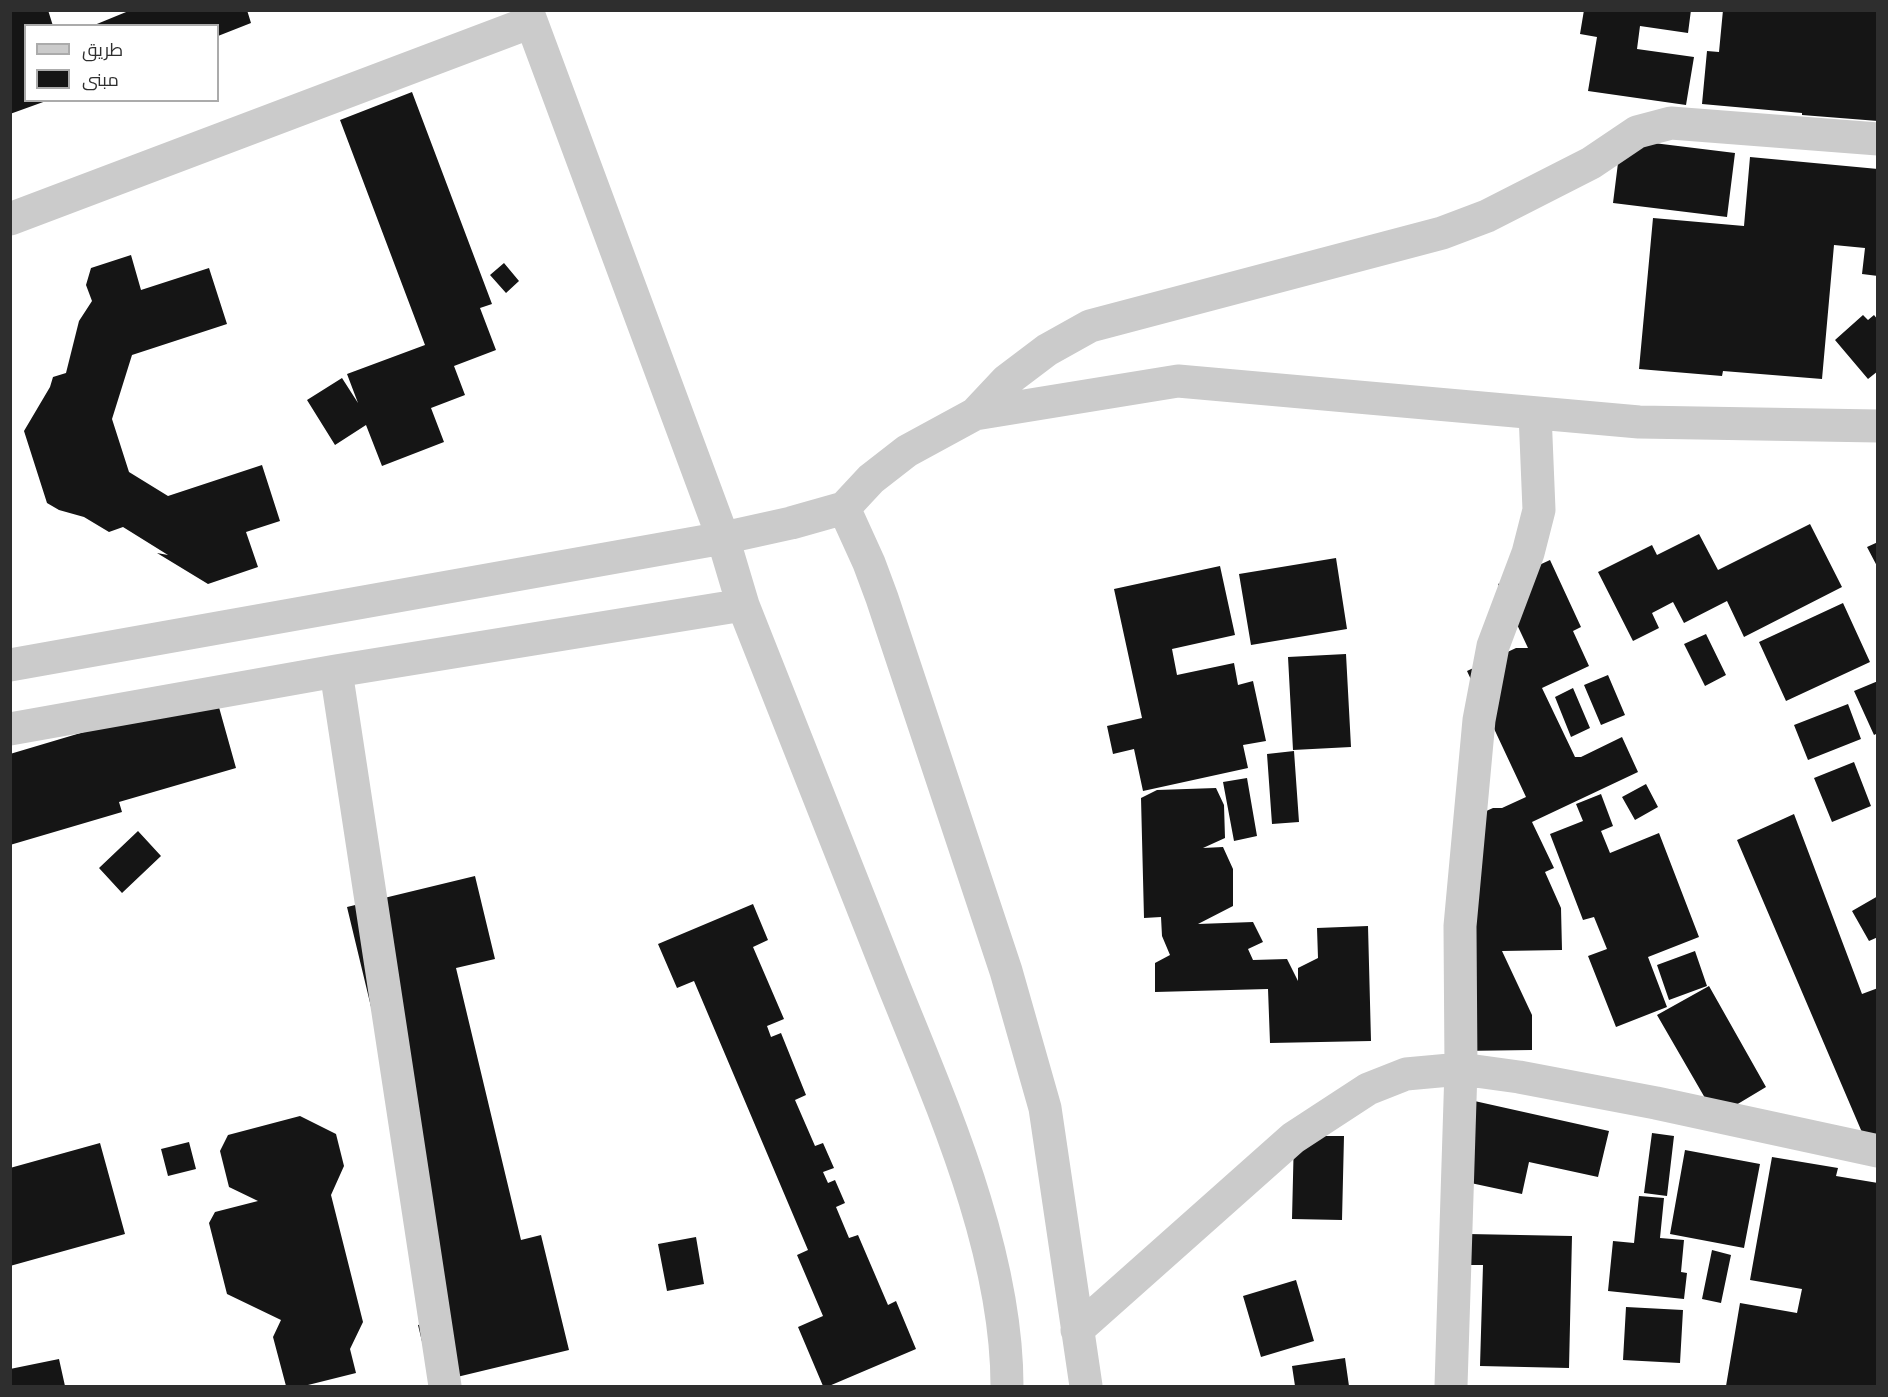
<!DOCTYPE html>
<meta charset="utf-8">
<style>
body{margin:0}
#map{position:relative;width:1888px;height:1397px;overflow:hidden;background:#fff;font-family:"Noto Sans",Cairo,sans-serif}
canvas{display:block}
.frame{position:absolute;inset:0;border:12px solid #2e2e2e;pointer-events:none}
.legend{position:absolute;left:24px;top:24px;width:195px;height:78px;box-sizing:border-box;background:#fff;border:2px solid #ababab;margin:0;padding:8px 10px;list-style:none;font-size:18px;color:#2e2e2e}
.legend li{display:flex;align-items:center;gap:12px;height:30px}
.legend b{width:30px;border:2px solid #ababab}
</style>
<div id="map">
<canvas width="1888" height="1397"></canvas>
<div class="frame"></div>
<ul class="legend">
<li><b style="height:8px;background:#cbcbcb"></b>طريق</li>
<li><b style="height:16px;background:#151515"></b>مبنى</li>
</ul>
</div>
<script>
const g = document.querySelector('canvas').getContext('2d');
g.lineJoin = 'round';
function fillPath(path, color) { g.fillStyle = color; g.fill(path, 'evenodd'); }
function trace(path, color, width, dash) { g.strokeStyle = color; g.lineWidth = width; g.lineCap = dash ? 'butt' : 'round'; g.setLineDash(dash || []); g.stroke(path); }
const building = new Path2D(`
 M10,10h38l5,16h-27v74l20,1 -36,13z
 M131,10h116l4,13 -33,13v-10h-126z
 M1584,10h107l-3,23 -48,-7 -3,23 57,8 -8,48 -98,-14 9,-54 -17,-3z
 M1723,10h155v111l-76,-6v-2l-100,-9 5,-53 12,1z
 M412,92l80,212 -12,4 16,42 -42,16 11,29 -34,13 13,34 -62,24 -16,-41 -31,20 -28,-45 35,-22 16,25 -11,-29 78,-29 -85,-225z
 M1621,139l114,14 -8,64 -114,-14z
 M1750,157l128,12v107l-16,-2 3,-26 -31,-3 -12,134 -99,-8 -1,5 -83,-7 14,-151 91,8z
 M131,255l10,35 68,-22 18,56 -95,31 -20,64 17,53 39,24 94,-31 18,56 -34,11 12,35 -50,17 -51,-31 11,2 -45,-28 -14,5 -25,-15 -25,-7 -12,-7 -23,-72 26,-44 3,-10 13,-4 13,-52 13,-20 -6,-16 5,-17z
 M504,263l15,18 -13,12 -16,-18z
 M1863,315l5,5 6,-5 4,5v51l-10,8 -33,-39z
 M1810,524l32,63 -98,50 -17,-36 -43,22 -11,-21 -21,11 7,15 -26,13 -35,-69 54,-27 5,10 42,-21 19,36z
 M1878,542v26l-11,-21z
 M1336,558l11,71 -96,16 -12,-71z
 M1550,560l31,67 -8,4 16,35 -47,22 33,69h6l41,-20 16,35 -106,50 22,46 -9,4 16,36 1,42 -60,1 30,64v35l-73,1 -2,-227 36,-16h9l24,-11 -59,-126 49,-23h12l-30,-64z
 M1220,566l15,69 -63,14 5,26 57,-12 4,22 15,-4 13,60 -23,4 5,23 -105,23 -9,-42 -21,5 -6,-28 35,-8 -28,-129z
 M1843,603l27,59 -84,39 -27,-59z
 M1706,634l20,41 -21,11 -21,-42z
 M1346,654l5,93 -58,3 -5,-93z
 M1608,675l17,40 -24,10 -17,-40z
 M1878,681v52l-4,2 -20,-44z
 M1573,688l17,40 -19,9 -16,-40z
 M215,693l21,75 -117,34 3,10 -112,33v-91z
 M1848,704l13,35 -53,21 -14,-35z
 M1294,751l5,71 -27,2 -5,-70z
 M1854,762l17,44 -39,16 -18,-44z
 M1247,778l10,58 -23,5 -11,-59z
 M1646,784l12,23 -23,13 -13,-23z
 M1216,788l8,17 1,33 -22,10 20,-1 10,22v37l-35,18 55,-2 10,20 -15,7 5,11 34,-1 11,22v-13l20,-10 -1,-30 51,-2 3,115 -101,2 -2,-54 -113,3v-29l15,-8 -8,-19 -1,-19 -17,1 -3,-120 16,-8z
 M1601,794l12,32 -12,5 9,22 49,-20 40,104 -51,20 19,50 -51,20 -28,-71 19,-7 -13,-32 -11,3 -33,-86 33,-13 -7,-17z
 M1794,814l68,180 16,-6v151l-14,-2 -127,-297z
 M138,831l23,25 -39,37 -23,-25z
 M475,876l20,83 -39,9 65,272 20,-5 28,115 -137,33 -14,-58 28,-6 -99,-412z
 M1878,896v41l-9,4 -17,-30z
 M753,904l15,36 -15,7 31,72 -17,7 4,11 10,-4 25,62 -11,5 20,46 8,-3 11,25 -11,4 5,11 7,-3 10,23 -9,4 13,31 9,-3 30,70 8,-4 20,48 -87,37h-6l-25,-59 25,-11 -26,-61 11,-5 -114,-269 -17,7 -19,-44z
 M1695,951l12,35 -38,14 -12,-35z
 M1709,986l57,101 -50,30 -59,-102z
 M1470,1100l139,31 -11,46 -69,-15 -7,32 -70,-15z
 M300,1116l36,18 8,32 -13,29 32,127 -13,27 6,24 -52,13h-18l-13,-49 8,-17 -54,-26 -18,-71 6,-11 43,-11 -29,-14 -9,-36 8,-16z
 M1652,1133l22,3 -7,60 -23,-3z
 M1294,1136h50l-2,84 -50,-1z
 M189,1142l7,27 -28,7 -7,-27z
 M100,1143l25,91 -115,32v-98z
 M1685,1150l75,14 -16,84 -74,-14z
 M1772,1157l66,11 -2,8 42,7v203h-152l14,-83 57,10 5,-24 -52,-9z
 M1639,1196l25,2 -4,40 24,2 -3,32 6,1 -3,26 -76,-8 5,-50 21,2z
 M1468,1234l104,2 -3,132 -89,-2 3,-101h-16z
 M696,1237l8,47 -37,7 -9,-47z
 M1712,1250l19,5 -10,48 -19,-4z
 M1296,1280l18,61 -53,16 -18,-61z
 M1626,1307l57,3 -3,53 -57,-3z
 M1345,1358l4,28h-54l-3,-20z
 M59,1359l6,27h-55v-17z`);
const minor = new Path2D(`
 M527,10l196,528 20,67c50,126 100,253 150,379 50,124 114,267 114,402
 M10,219l521,-197
 M975,414l31,-33 41,-31 43,-24 352,-93 45,-17 104,-53 46,-31 34,-9 207,16
 M844,508l27,-29 36,-28 68,-37 203,-33 461,41 239,4
 M10,665l713,-127 68,-15 53,-15 25,55 13,35 124,373 39,137 41,278
 M336,671l109,715
 M10,729l326,-58 407,-66
 M1077,1330l216,-192 75,-49 38,-15 55,-5 58,8 137,26 222,48
 M1451,1386l10,-317 -1,-143 19,-206 14,-74 35,-93 11,-43 -4,-97`);
fillPath(building, '#151515');
trace(minor, '#cbcbcb', 33);
</script>
